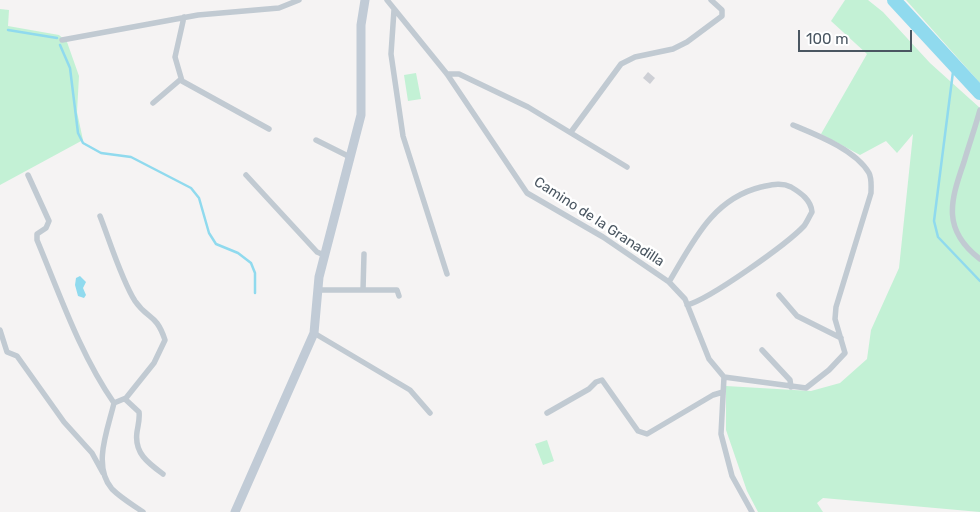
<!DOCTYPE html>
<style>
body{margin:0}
#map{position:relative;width:980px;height:512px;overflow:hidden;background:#f5f3f3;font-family:Rubik,sans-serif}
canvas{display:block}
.scale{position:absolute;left:798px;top:30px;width:114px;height:22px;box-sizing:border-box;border:2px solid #4a5661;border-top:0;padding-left:6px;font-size:15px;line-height:18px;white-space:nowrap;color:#4a5661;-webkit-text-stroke:4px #fff;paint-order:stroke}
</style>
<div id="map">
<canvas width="980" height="512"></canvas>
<div class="scale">100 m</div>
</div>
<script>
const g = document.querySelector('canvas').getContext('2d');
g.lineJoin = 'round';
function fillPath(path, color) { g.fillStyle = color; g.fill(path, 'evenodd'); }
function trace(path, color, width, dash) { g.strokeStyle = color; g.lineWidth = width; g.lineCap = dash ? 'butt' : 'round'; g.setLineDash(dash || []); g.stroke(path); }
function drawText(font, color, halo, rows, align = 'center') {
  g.font = font + ' Rubik,sans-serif'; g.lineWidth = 5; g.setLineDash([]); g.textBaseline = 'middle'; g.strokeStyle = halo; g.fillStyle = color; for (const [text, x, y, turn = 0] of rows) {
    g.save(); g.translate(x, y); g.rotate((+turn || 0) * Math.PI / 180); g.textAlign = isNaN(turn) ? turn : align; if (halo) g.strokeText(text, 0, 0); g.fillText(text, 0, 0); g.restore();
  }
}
const green = new Path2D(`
 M845,0h23l15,12 47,51 50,45v404l-157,-14 -6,5 6,9h-65l-11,-21 -21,-61v-44l85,5 29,-8 27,-24 4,-29 28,-62 14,-134 -16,19 -11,-12 -26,14 -39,-21 46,-80 -36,-33z
 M906,0h74v83z
 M0,9l9,1 -1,16 51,9 8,7 12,34 -2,36 6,28 -83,45z
 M416,73l5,26 -13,2 -4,-26z
 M547,440l7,21 -11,4 -8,-21z`);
const water = new Path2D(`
 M80,276l6,6 -3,6 3,7 -2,3 -6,-2 -3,-11 1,-7z`);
const stream = new Path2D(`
 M8,30l49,8
 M60,45l10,23 8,65 5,10 18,10 30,4 60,31 8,10 10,35 7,11 22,9 13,10 4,10v20
 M954,64l-20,157 4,16 42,44`);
const river = new Path2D(`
 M894,0l86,93`);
const building = new Path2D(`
 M648,72l7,6 -5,6 -7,-6z`);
const street = new Path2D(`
 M387,0l60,74 80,119 76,44 66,45 16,17 24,60 15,18 -3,57 11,42 20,36
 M394,10l-3,44 12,82 44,138
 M184,17l-9,40 7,24 87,48
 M62,40l136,-25 81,-7 20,-8
 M447,74h12l69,33 99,60
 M153,103l28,-24
 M980,110c-5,18 -11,35 -16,52 -14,40 -22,68 16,97
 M571,132l50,-68 14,-7 38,-8 14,-7 35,-26v-6l-11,-10
 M316,140l34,17
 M28,175l21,46 -3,7 -9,6v6c23,55 43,114 77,163 -6,26 -22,63 -2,86 9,9 21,16 31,23
 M246,175l71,77 7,3
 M100,216c9,23 22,65 35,85 13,19 21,12 30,39l-11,23 -28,35 -12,5
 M669,282c24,-40 43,-83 92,-95 10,-2 20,-5 30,0 10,6 20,13 21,25 -3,5 -5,10 -8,14 -17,18 -94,73 -117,79
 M317,290h80l2,6
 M363,290l1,-36
 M779,295l18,21 44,22
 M0,330l7,22 10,4 47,66 28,31 11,20
 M314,333l96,57 20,23
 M762,350l28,30 1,7
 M724,377l82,11 23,-18 16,-17 -10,-34 1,-12 35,-114c0,-7 1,-14 -2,-20 -13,-23 -52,-38 -76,-48
 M125,399l14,13c1,7 -1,13 -2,20 -3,21 11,31 26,42
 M547,413l42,-24 7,-7 6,-2 36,51 9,3 66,-39 10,-3`);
const secondary = new Path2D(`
 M235,512l79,-179 5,-56 42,-162v-90l4,-25`);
const streetNames = [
 ["Camino de la Granadilla",599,222,33]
];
fillPath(green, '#c3f1d5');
fillPath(water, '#90daee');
trace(stream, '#90daee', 2.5);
trace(river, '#90daee', 14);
fillPath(building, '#cdcfd5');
trace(street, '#c1cad2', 5.5);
trace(secondary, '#c1cbd6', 9);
drawText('14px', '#4a5661', '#fff', streetNames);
</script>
